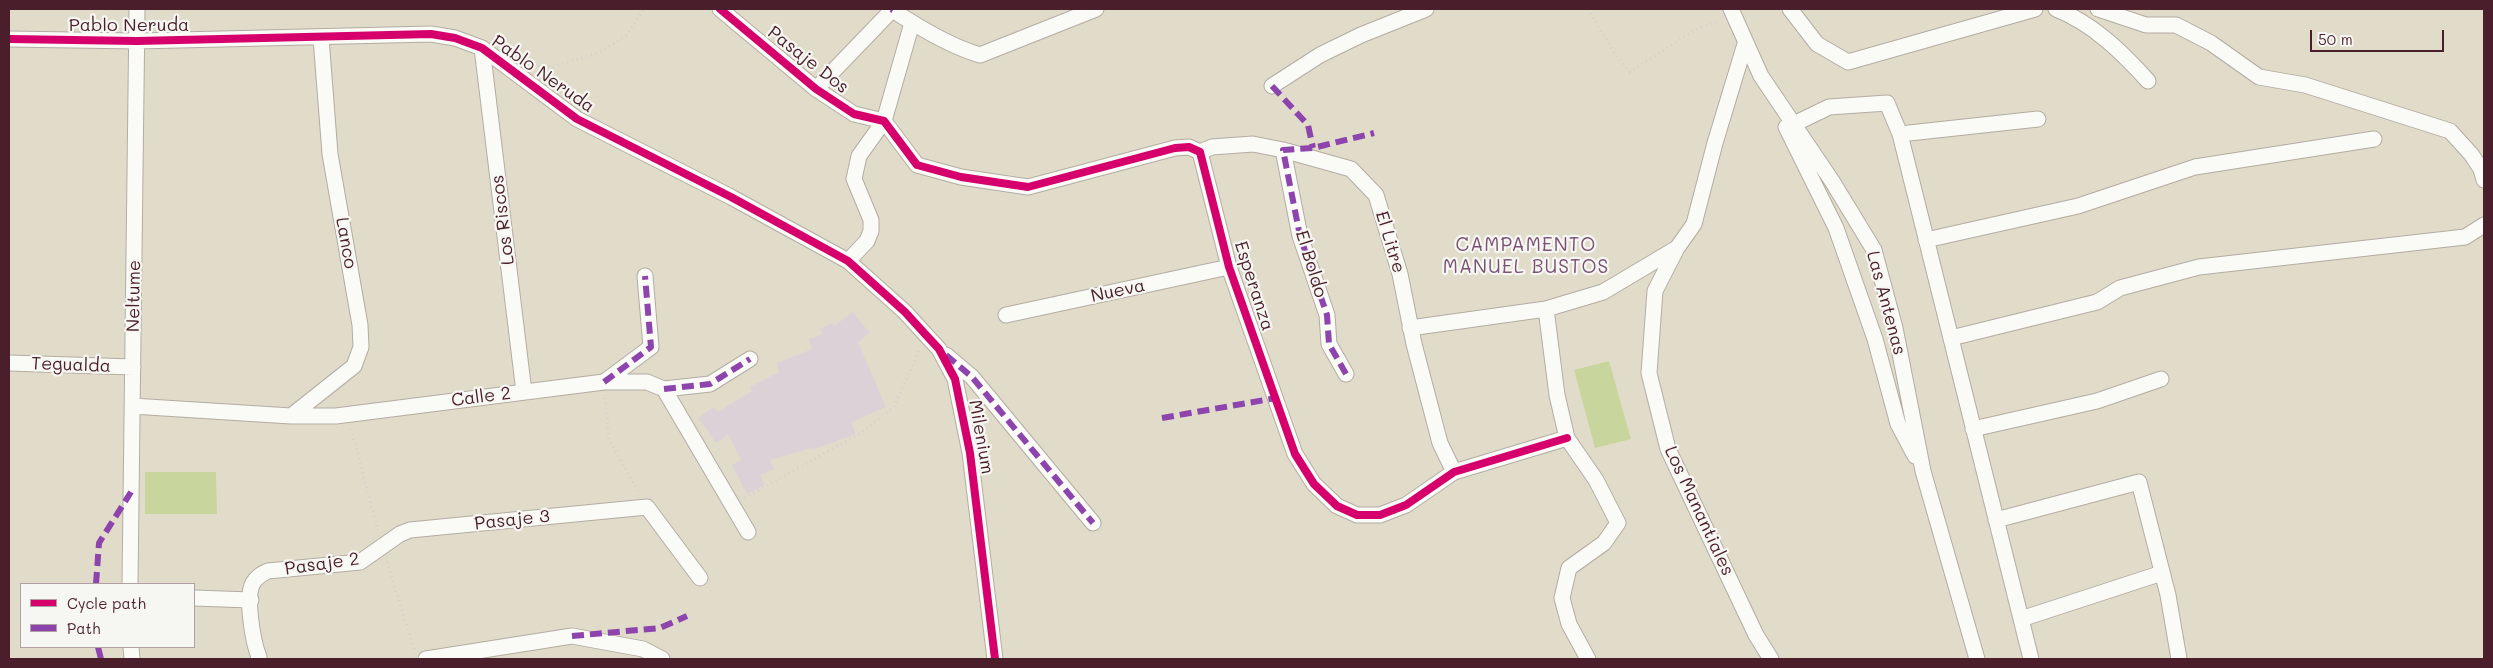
<!DOCTYPE html>
<style>
body{margin:0}
#map{position:relative;width:2493px;height:668px;overflow:hidden;background:#e1dcca;font-family:Mali,sans-serif}
canvas{display:block}
.frame{position:absolute;inset:0;border:10px solid #4a1f2b;pointer-events:none}
.legend{position:absolute;left:20px;top:583px;width:175px;height:65px;box-sizing:border-box;background:#f6f6f2;border:1px solid #b1a0a2;margin:0;padding:6px 9px;list-style:none;font-size:15px;color:#4a1f2b}
.legend li{display:flex;align-items:center;gap:10px;height:25px}
.legend b{width:25px;border:1px solid #b1a0a2}
.scale{position:absolute;left:2310px;top:30px;width:134px;height:22px;box-sizing:border-box;border:2px solid #4a1f2b;border-top:0;padding-left:6px;font-size:15px;line-height:18px;white-space:nowrap;color:#4a1f2b;-webkit-text-stroke:4px #f6f6f2;paint-order:stroke}
</style>
<div id="map">
<canvas width="2493" height="668"></canvas>
<div class="frame"></div>
<ul class="legend">
<li><b style="height:6px;background:#d6006c"></b>Cycle path</li>
<li><b style="height:6px;background:#8e44ad"></b>Path</li>
</ul>
<div class="scale">50 m</div>
</div>
<script>
const g = document.querySelector('canvas').getContext('2d');
g.lineJoin = 'round';
function fillPath(path, color) { g.fillStyle = color; g.fill(path, 'evenodd'); }
function trace(path, color, width, dash) { g.strokeStyle = color; g.lineWidth = width; g.lineCap = dash ? 'butt' : 'round'; g.setLineDash(dash || []); g.stroke(path); }
function drawText(font, color, halo, rows, align = 'center') {
  g.font = font + ' Mali,sans-serif'; g.lineWidth = 4.5; g.setLineDash([]); g.textBaseline = 'middle'; g.strokeStyle = halo; g.fillStyle = color; for (const [text, x, y, turn = 0] of rows) {
    g.save(); g.translate(x, y); g.rotate((+turn || 0) * Math.PI / 180); g.textAlign = isNaN(turn) ? turn : align; if (halo) g.strokeText(text, 0, 0); g.fillText(text, 0, 0); g.restore();
  }
}
const green = new Path2D(`
 M1609,361l22,78 -36,9 -21,-78z
 M145,472h71l1,42h-72z`);
const building = new Path2D(`
 M853,312l17,21 -12,9 28,65 -35,15 5,12 -44,16 -1,-2 -41,12 4,9 -14,6 5,10 -18,9 -15,-29 9,-5 -13,-26 -12,9 -18,-25 16,-11 4,5 34,-21 -2,-4 29,-15 -2,-9 35,-14 -3,-10 14,-5 -3,-5 12,-6 2,3z`);
const path = new Path2D(`
 M1588,9l27,45 15,18 68,-44 22,-7
 M533,65l20,2 47,-15 27,-17 17,-26
 M605,398l4,42 29,51
 M351,429l27,101
 M745,498l114,-64 35,-27 25,-56
 M387,562l27,87`);
const street = new Path2D(`
 M720,9l96,80 38,25 30,7 33,44 44,12 67,10 147,-39 14,-1 11,5 29,115 66,187 19,30 23,22 20,9h23l26,-10 48,-33 113,-34
 M891,9c27,18 58,37 89,46l116,-46
 M1731,9l30,67 71,105 42,69 21,78 28,143 54,188
 M1790,9l27,35 31,18 187,-53
 M2056,9c36,14 66,43 92,72
 M2098,9l48,16h30l35,18 48,34 46,8 145,46 21,23 10,15 3,11
 M9,39l128,2 294,-7 24,4 27,10 95,71 154,78 117,64 57,51 21,23 13,14 16,30 15,74 25,206
 M1745,44l-30,99 -21,81 -17,24 -22,43 -6,82 19,76 88,186 15,24
 M482,48l42,344
 M1272,86l48,-31 41,-20 65,-26
 M816,89l77,-80
 M1794,124l35,-17 58,-4 13,31 131,525
 M1786,127l50,101 39,111 23,85 17,32
 M1900,134l138,-15
 M1283,150l17,86 27,79 2,29 17,30
 M1200,152l12,-5 41,-3 30,6 68,19 25,26 24,79 14,70 26,99 14,29
 M1926,240l152,-34 117,-39 179,-28
 M848,261l19,-20 4,-10v-11l-17,-41 5,-23 25,-35 28,-98
 M1546,309l11,86 10,43 29,42 22,43 -14,20 -35,25 -7,30 7,26 19,35
 M1006,315l223,-48
 M1410,328l136,-19 57,-17 74,-44
 M1951,338l146,-36 23,-14 79,-21 266,-30 19,-12
 M946,355l26,22 121,146
 M9,363l124,4
 M604,382l47,-35 -6,-71
 M664,389l46,-5 40,-25
 M132,406l159,10h45l268,-34h43l17,7 84,143
 M291,416l63,-50 7,-19 -1,-22 -30,-171 -9,-116
 M1973,429l124,-28 64,-22
 M1996,520l143,-38 29,113 11,64
 M130,584l7,-575
 M194,598l57,2
 M2021,619l141,-46
 M131,647l1,12
 M258,659l1,-2c-6,-15 -14,-60 -6,-74 4,-7 9,-9 15,-12l92,-9 40,-28 10,-4 237,-23 53,71
 M426,659l146,-23 71,13 19,10`);
const quiet = new Path2D(`
 M891,9l2,1
 M1272,86l36,39 5,23
 M946,355l26,22 121,146
 M1346,374l-17,-30 -2,-29 -27,-79 -17,-86 30,-2 61,-15
 M604,382l47,-35 -6,-71
 M664,389l46,-5 40,-25
 M1162,418l114,-20
 M96,584l3,-41 32,-51
 M572,636l88,-8 27,-12
 M98,647l3,12`);
const cycleway = new Path2D(`
 M720,9l96,80 38,25 30,7 33,44 44,12 67,10 147,-39 14,-1 11,5 29,115 66,187 19,30 23,22 20,9h23l26,-10 48,-33 113,-34
 M9,39l128,2 294,-7 24,4 27,10 95,71 154,78 117,64 57,51 21,23 13,14 16,30 15,74 25,206`);
const streetNames = [
 ["Pablo Neruda",129,25],
 ["Pasaje Dos",808,60,38],
 ["Pablo Neruda",543,74,35],
 ["Los Riscos",503,220,-97],
 ["El Litre",1390,242,73],
 ["Lanco",346,243,80],
 ["El Boldo",1311,264,73],
 ["Esperanza",1254,286,72],
 ["Nueva",1118,291,-12],
 ["Neltume",134,296,-89],
 ["Las Antenas",1886,303,75],
 ["Tegualda",71,365,2],
 ["Calle 2",481,397,-7],
 ["Milenium",981,437,80],
 ["Los Manantiales",1699,511,65],
 ["Pasaje 3",512,520,-6],
 ["Pasaje 2",322,564,-8]
];
const neighbourhoodNames = [
 ["CAMPAMENTO",1526,245],
 ["MANUEL BUSTOS",1526,267]
];
fillPath(green, '#c8d69d');
fillPath(building, '#dbd2d8');
trace(street, '#b3aca2', 17);
trace(path, '#d4d0cd', 3, [1, 4]);
trace(street, '#fafaf7', 15);
trace(quiet, '#8e44ad', 6, [12, 6]);
trace(cycleway, '#d6006c', 8);
drawText('18px', '#4a1f2b', '#f6f6f2', streetNames);
g.letterSpacing = '1px';
drawText('19px', '#7b5274', '#f6f6f2', neighbourhoodNames);
g.letterSpacing = '0px';
</script>
